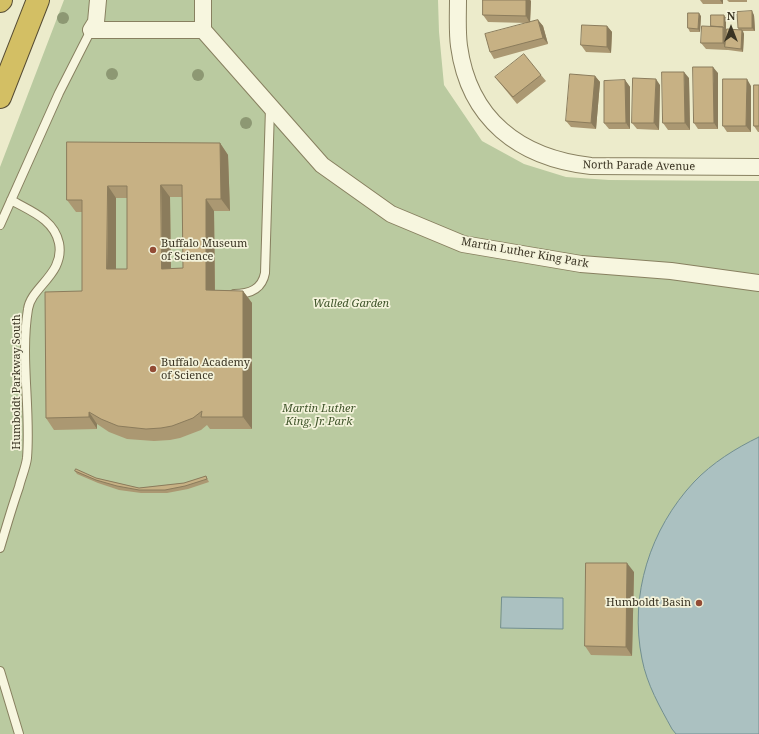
<!DOCTYPE html>
<style>
body{margin:0}
#map{position:relative;width:759px;height:734px;overflow:hidden;background:#ecebcb;font-family:"Noto Serif",serif}
canvas{display:block}
.north{position:absolute;left:711px;top:8px;width:40px;height:40px;-webkit-text-stroke:3px #f4f3db;paint-order:stroke;rotate:0deg;font-size:11px;font-weight:700;line-height:16px;text-align:center;color:#3a3423}
.north::after{content:'';display:block;margin:auto;width:14px;height:18px;background:#3a3423;clip-path:polygon(50% 0,100% 100%,50% 72%,0 100%)}
</style>
<div id="map">
<canvas width="759" height="734"></canvas>
<div class="north">N</div>
</div>
<script>
const g = document.querySelector('canvas').getContext('2d');
g.lineJoin = 'round';
function fillPath(path, color) { g.fillStyle = color; g.fill(path, 'evenodd'); }
function trace(path, color, width, dash) { g.strokeStyle = color; g.lineWidth = width; g.lineCap = dash ? 'butt' : 'round'; g.setLineDash(dash || []); g.stroke(path); }
function drawText(font, color, halo, rows, align = 'center') {
  g.font = font + ' "Noto Serif",serif'; g.lineWidth = 3.5; g.setLineDash([]); g.textBaseline = 'middle'; g.strokeStyle = halo; g.fillStyle = color; for (const [text, x, y, turn = 0] of rows) {
    g.save(); g.translate(x, y); g.rotate((+turn || 0) * Math.PI / 180); g.textAlign = isNaN(turn) ? turn : align; if (halo) g.strokeText(text, 0, 0); g.fillText(text, 0, 0); g.restore();
  }
}
const green = new Path2D(`
 M64,0h374l1,32 5,53 38,56 42,23 42,13 43,3 150,1v553h-759v-567z`);
const water = new Path2D(`
 M759,437v297h-83l-4,-5c-12,-22 -25,-44 -30,-70 -13,-64 8,-130 52,-177 18,-19 42,-34 65,-45z
 M502,597l61,1v31l-62,-1z`);
const lane = new Path2D(`
 M0,225l59,-132 32,-63
 M234,294c16,0 28,-5 31,-21l5,-165
 M0,548c6,-20 12,-41 19,-61 2,-9 7,-20 8,-29 4,-49 -7,-100 1,-149 3,-22 37,-35 31,-66 -5,-24 -29,-32 -48,-43
 M0,671l19,63`);
const street = new Path2D(`
 M98,0l-2,22 -5,8h112
 M203,0v30l119,135 69,49 72,30 118,20 90,7 88,12
 M458,0c0,15 -1,31 1,46 10,73 60,112 132,120l168,1`);
const highway = new Path2D(`
 M0,1l1,-1
 M0,97l38,-97`);
const trees = [
 [63,18],
 [112,74],
 [198,75],
 [246,123]
];
const wall = new Path2D(`
 M526,0h4l1,1 -1,21 8,-2 5,6 5,18 -54,15 -4,-7 37,-29 -39,-1 -5,-7z
 M700,0h23v4h-20z
 M727,0h20v2h-18z
 M754,15l1,16h-12l1,3 -1,18 -15,-2h-1l-21,-1 -5,-6 10,-17 15,-8v14l13,-2 -1,-2z
 M701,16l-1,16h-10l-2,-4z
 M607,26l5,6 -1,21 -25,-1 -5,-7z
 M718,73v56h-20l-4,-6z
 M541,75l5,6 -29,23 -22,-27z
 M595,76l5,6 -4,47 -25,-2 -5,-6z
 M689,78l1,52h-22l-5,-7z
 M625,80l5,7v42h-21l-5,-6z
 M660,85l-1,45 -22,-1 -5,-6z
 M759,85v47h-1l-4,-6z
 M751,86v46h-24l-4,-6z
 M220,143l8,12 2,56h-16l1,79 28,1 9,12v126h-42l-3,-4 -6,5 -21,8 -10,2 -16,1 -27,-2 -18,-7 -12,-8v5l-43,1 -8,-12 36,-127v-79h-6l-9,-12zM170,197h12l1,71h-12zM116,198h11v71h-11z
 M75,471l21,7 43,10 45,-5 22,-7 3,6 -21,7 -21,4h-26l-22,-3 -21,-7 -21,-9z
 M634,572l-2,84 -41,-1 -6,-9z`);
const shadedWall = new Path2D(`
 M526,0h4l1,1 -1,22 -4,-7z
 M720,0h3v4z
 M752,11l2,4 1,16 -3,-3z
 M699,13l2,3 -1,16 -2,-3z
 M724,15l2,3v14l-1,15 2,3 -4,-7z
 M538,20l5,6 5,18 -5,-6z
 M607,26l5,6 -1,21 -4,-6z
 M742,30l2,4 -1,18 -2,-3z
 M713,67l5,6v56l-4,-6z
 M684,72l5,6 1,52 -5,-7z
 M595,76l5,6 -4,47 -5,-6z
 M656,79l4,6 -1,45 -5,-7z
 M747,79l4,7v46l-5,-6z
 M625,80l5,7v42l-4,-6z
 M220,143l8,12 2,56 -9,-12z
 M161,185l9,12 1,84 -9,-12z
 M108,186l8,12v83l-9,-12z
 M206,199l8,12 1,91 -9,-12z
 M243,291l9,12v126l-9,-12z
 M89,412l8,12v5l-8,-12z
 M627,563l7,9 -2,84 -6,-9z`);
const building = new Path2D(`
 M483,0h43v16l-43,-1z
 M752,11v17h-14l-1,-16z
 M688,13h11l-1,16 -10,-1z
 M711,15h13v13l-1,-1 -12,-1z
 M538,20l5,18 -53,14 -5,-18z
 M582,25l25,1v21l-26,-2z
 M702,26l21,1v16h-22z
 M727,29l15,1 -1,19 -16,-2z
 M524,54l17,21 -28,22 -18,-20z
 M693,67h20l1,56h-20z
 M662,72h22l1,51h-22z
 M570,74l25,2 -4,47 -25,-2z
 M633,78l23,1 -2,44h-22z
 M723,79h24l-1,47h-23z
 M625,80l1,43h-22v-42z
 M754,85h5v41h-5z
 M67,142l153,1 1,56h-15v91l37,1v126h-42l1,-6 -9,7 -21,8 -11,2 -15,1 -28,-3 -17,-7 -12,-7v5l-43,1 -1,-126 37,-1v-91h-15zM161,185h21l1,83 -21,1zM108,186h19v83h-20z
 M76,469l20,9 43,10 45,-5 22,-7 1,3 -22,7 -20,4h-26l-22,-4 -21,-6 -21,-9z
 M586,563h41l-1,84 -41,-1z`);
const markers = [
 [153,250,4,"#934c35"],
 [153,369,4,"#934c35"],
 [699,603,4,"#934c35"]
];
const streetNames = [
 ["North Parade Avenue",639,166,1],
 ["Martin Luther King Park",525,253,10],
 ["Humboldt Parkway South",17,382,-90]
];
const poiNames = [
 ["Buffalo Museum",161,244],
 ["of Science",161,257],
 ["Buffalo Academy",161,363],
 ["of Science",161,376],
 ["Humboldt Basin",691,603,"right"]
];
const parkNames = [
 ["Walled Garden",351,304],
 ["Martin Luther",319,409],
 ["King, Jr. Park",319,422]
];
fillPath(green, '#bacaa0');
fillPath(water, '#abc1c1');
trace(water, '#728f90', 1);
trace(lane, '#888060', 10);
trace(street, '#888060', 18);
trace(highway, '#574d34', 24);
trace(lane, '#f7f6df', 8);
trace(street, '#f7f6df', 16);
trace(highway, '#d3bf64', 22);
g.fillStyle = '#8d9873';
for (const [x, y] of trees) { g.beginPath(); g.arc(x, y, 6, 0, 2 * Math.PI); g.fill(); }
fillPath(wall, '#ab9872');
fillPath(shadedWall, '#8b7c5c');
fillPath(building, '#c7b184');
trace(building, '#8b7c5c', 1);
for (const [x, y, r, color] of markers) { const dot = new Path2D(); dot.arc(x, y, r, 0, 2 * Math.PI); g.fillStyle = color; g.fill(dot); trace(dot, '#f4f3db', 1.5); }
drawText('11px', '#3a3423', '#f4f3db', streetNames);
drawText('11px', '#3a3423', '#f4f3db', poiNames, 'left');
drawText('italic 11px', '#40552b', '#f4f3db', parkNames);
</script>
